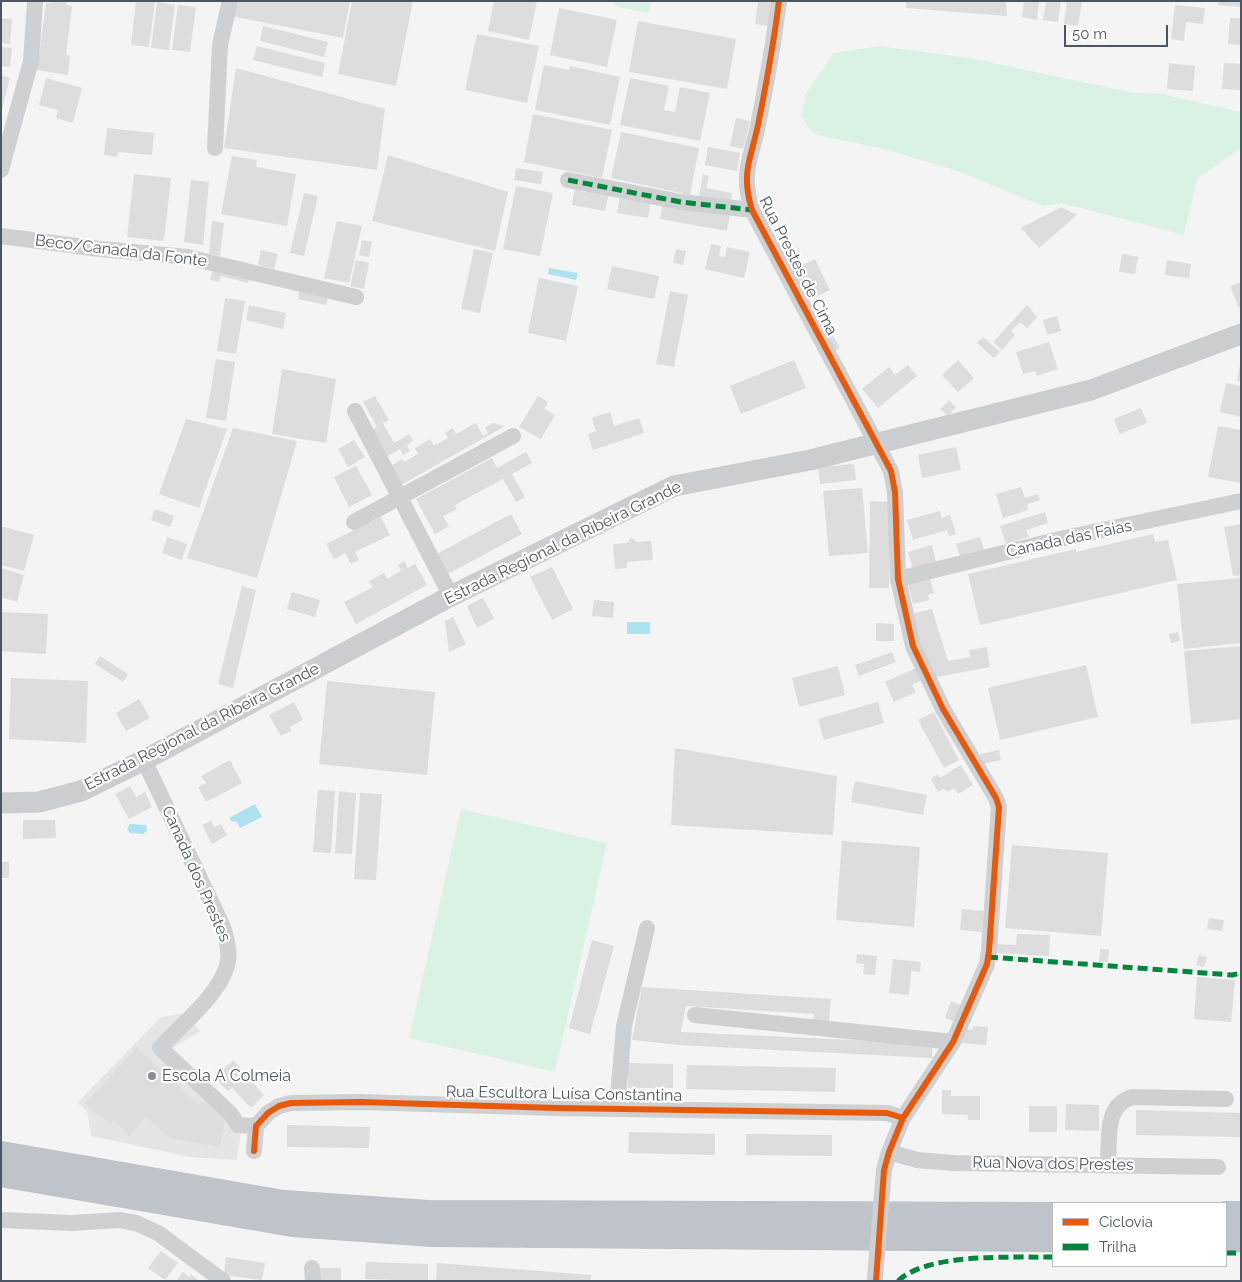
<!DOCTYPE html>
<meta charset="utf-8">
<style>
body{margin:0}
#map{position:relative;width:1242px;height:1282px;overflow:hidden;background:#f4f4f4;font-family:Raleway,sans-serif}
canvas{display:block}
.frame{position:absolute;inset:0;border:2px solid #4a5661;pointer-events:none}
.legend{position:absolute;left:1052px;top:1202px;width:175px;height:65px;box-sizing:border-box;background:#fff;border:1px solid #b7bbc0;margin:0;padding:6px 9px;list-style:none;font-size:15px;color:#4a5661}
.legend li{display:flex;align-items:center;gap:10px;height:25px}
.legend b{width:25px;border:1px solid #b7bbc0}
.scale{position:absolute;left:1064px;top:25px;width:104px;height:22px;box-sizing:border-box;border:2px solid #4a5661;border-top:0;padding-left:6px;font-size:15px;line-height:18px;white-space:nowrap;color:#4a5661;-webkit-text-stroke:4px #fff;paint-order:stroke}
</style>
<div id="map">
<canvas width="1242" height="1282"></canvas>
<div class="frame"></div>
<ul class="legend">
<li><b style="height:6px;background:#e8590c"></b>Ciclovia</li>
<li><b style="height:6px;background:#00873e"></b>Trilha</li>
</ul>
<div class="scale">50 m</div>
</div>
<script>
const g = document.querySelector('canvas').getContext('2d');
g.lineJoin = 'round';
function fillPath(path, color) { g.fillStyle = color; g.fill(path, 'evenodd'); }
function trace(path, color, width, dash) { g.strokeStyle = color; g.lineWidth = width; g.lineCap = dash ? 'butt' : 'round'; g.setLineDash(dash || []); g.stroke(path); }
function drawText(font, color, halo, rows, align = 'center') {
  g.font = font + ' Raleway,sans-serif'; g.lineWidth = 4.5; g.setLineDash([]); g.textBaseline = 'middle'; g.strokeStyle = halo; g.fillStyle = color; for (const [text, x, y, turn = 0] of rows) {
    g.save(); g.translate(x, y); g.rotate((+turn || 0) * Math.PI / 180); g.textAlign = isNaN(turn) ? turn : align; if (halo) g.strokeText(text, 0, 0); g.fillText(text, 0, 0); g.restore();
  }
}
const education = new Path2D(`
 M185,1013l15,18 -27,17 70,70 -6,42 -47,-3 -99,-21 -4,-25 -10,-8 84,-86z`);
const green = new Path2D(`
 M615,1h36l-2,12 -35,-7z
 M879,46l91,12 164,35 28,1 79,18v36l-44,31 -13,56 -122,-32 -19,3 -83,-34 -72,-22 -75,-16 -12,-18 5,-23 28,-40z
 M461,809l146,34 -52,229 -146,-34z`);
const water = new Path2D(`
 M549,268l29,5 -2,7 -28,-6z
 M627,622h23v12h-23z
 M255,804l7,13 -22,11 -4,-7 -4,1 -3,-4z
 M130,824l16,1 1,6 -4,3 -13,-1 -3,-4z`);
const building = new Path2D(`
 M53,1h14l-1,4 6,1 -6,49 4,1 -2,19 -31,-5 9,-67h7z
 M136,1h19l-6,46 -18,-2z
 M233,1h117l-7,37 -112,-22z
 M352,1h61l-17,85 -58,-12z
 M494,1h43l-8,39 -41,-9z
 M758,1l14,2 -3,23 -14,-2z
 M906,1h100l1,15 -101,-8z
 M1024,1h15l-2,19 -15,-3z
 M1046,1h15l-3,21 -15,-2z
 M1067,1h15l-4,25 -14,-2z
 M1218,1h23v6l-23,-2z
 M157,2l18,3 -6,45 -18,-2z
 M178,5l18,2 -6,45 -18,-2z
 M1175,5l30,3 -2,16 -17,-2 -2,19 -13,-2z
 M559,8l58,12 -10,47 -57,-12z
 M1,18l11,1 -2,25 -9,-1z
 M1230,18h11v27l-13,-1z
 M638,21l98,18 -9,50 -98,-17z
 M263,26l65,16 -4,15 -64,-16z
 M477,34l62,12 -12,57 -62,-13z
 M257,46l68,17 -3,14 -69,-17z
 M1,47l11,1 -2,19 -9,-1z
 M1169,63l26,3 -2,25 -26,-2z
 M1224,63l17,1v26l-19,-1z
 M544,65l25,5 1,-4 50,11 -10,48 -75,-15z
 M236,68l149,41 -8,61 -153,-22z
 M1,75l9,3 -8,31h-1z
 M46,78l36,10 -9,35 -17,-5 2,-8 -19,-5z
 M630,78l39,8 -5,24 11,2 5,-25 30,6 -10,48 -80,-16z
 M533,114l79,16 -10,48 -78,-16z
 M736,118l14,3 -7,28 -13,-3z
 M107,128l47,5 -2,22 -34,-3 -1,5 -13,-2z
 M621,132l78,16 -9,47 -79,-17z
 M708,147l32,6 -3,18 -32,-6z
 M388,155l120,37 -13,59 -123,-30z
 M232,156l25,4 -1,7 40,7 -9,52 -66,-12z
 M516,168l27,4 -2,12 -27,-4z
 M134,174l37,4 -7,63 -37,-4z
 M703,174l6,2 -3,12 26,5 -2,10 -31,-6z
 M191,180l18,2 -6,63 -19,-3z
 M516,186l37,7 -13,63 -37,-7z
 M575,187l34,6 -4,18 -33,-6z
 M304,193l14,3 -14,60 -14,-3z
 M620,195l31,5 -3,18 -31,-5z
 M663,201l67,13 -3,17 -67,-12z
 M1061,207l16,8 -38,33 -18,-20z
 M212,221l12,2 -4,33 -11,-2z
 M337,221l25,5 -13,57 -25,-5z
 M362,240l10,2 -3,15 -10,-2z
 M711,244l10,2 -2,10 6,1 2,-10 23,5 -6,26 -39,-9z
 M474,249l19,4 -13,60 -19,-4z
 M676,249l10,2 -3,14 -10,-2z
 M261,250l17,4 -4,15 -16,-4z
 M1122,254l16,3 -3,17 -16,-2z
 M815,259l15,31 -24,11 -15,-31z
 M356,260l13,3 -5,26 -14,-3z
 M1167,260l24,4 -2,14 -24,-3z
 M214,265l36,9 -2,9 -27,-7 -2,6 -9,-2z
 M612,266l47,10 -5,23 -47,-10z
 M539,278l39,8 -12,55 -38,-8z
 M1241,282v25l-2,1 -9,-22z
 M300,287l29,7 -3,11 -28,-6z
 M670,291l18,4 -14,72 -18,-3z
 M225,298l20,3 -9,53 -19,-3z
 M249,305l37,8 -3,16 -37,-9z
 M1027,305l10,12 -10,11 -7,-6 -9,9 4,4 -13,15 -9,-8z
 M1057,316l4,15 -14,4 -4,-15z
 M827,325l13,23 -9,5 -13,-24z
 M983,337l17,15 -6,6 -17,-15z
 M1049,342l9,27 -21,7 -2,-5 -12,3 -7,-22z
 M216,359l19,3 -9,59 -20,-3z
 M794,360l12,28 -65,26 -11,-28z
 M958,360l16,18 -16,14 -16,-17z
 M908,365l9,11 -39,32 -16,-19 27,-22 6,8z
 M1240,365h1v16h-4z
 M282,369l54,10 -10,64 -54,-9z
 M1226,383l15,3v31l-21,-5z
 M375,396l14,24 -6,3 11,20 15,-9 4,7 -6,4 3,6 -7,4 -3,-6 -14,8 -15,-27 6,-3 -14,-25z
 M538,396l10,6 -4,7 11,6 -14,24 -22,-12z
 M949,400l7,7 -8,9 -8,-7z
 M1141,408l6,15 -27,11 -6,-15z
 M610,412l4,14 25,-8 5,15 -51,17 -5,-16 8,-3 -4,-13z
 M186,419l41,10 -28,79 -40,-14z
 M476,423l7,13 5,-3 -3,-5 8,-5 12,3 -104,59 -10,-19 11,-7 2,3 14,-8 -3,-6 15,-9 4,7 14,-8 -3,-5 8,-5 3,6z
 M1218,426l23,4v53l-33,-6z
 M233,428l64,13 -40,137 -70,-20z
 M354,440l11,17 -17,10 -10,-18z
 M956,447l5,23 -39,8 -4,-23z
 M526,452l6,11 -20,11 13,23 -9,5 -13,-23 -48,26 2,4 -14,7 6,10 -14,8 -19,-35 76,-41 5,10z
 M854,464l2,16 -36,4 -2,-17z
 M356,466l16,29 -23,12 -15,-30z
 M1021,487l4,11 13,-4 2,6 -13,4 1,6 -25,8 -7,-24z
 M862,488l6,65 -39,3 -6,-65z
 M870,501l20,1 -1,86h-20z
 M155,509l19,7 -4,11 -19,-7z
 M940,511l2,7 8,-3 6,19 -7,2 -2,-6 -34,10 -6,-20z
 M1045,512l3,11 -22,7 3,7 -23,7 -6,-18z
 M511,514l11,20 -76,41 -11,-20z
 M381,517l9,18 -35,17 4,8 -8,4 -6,-11 -11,6 -8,-15z
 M1241,524v51l-8,1 -9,-49z
 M1,526l33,9 -10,36 -23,-6z
 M1153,534l2,8 13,-2 9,40 -197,45 -12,-51 108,-25v3z
 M167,537l20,7 -5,16 -20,-7z
 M631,537l6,5 14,-1 2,19 -26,2v6l-12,1 -2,-25 14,-1z
 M980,537l4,13 -24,7 -4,-13z
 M932,545l4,17 -23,7 -5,-17z
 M404,561l4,7 7,-4 12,21 -71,39 -12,-22 29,-15 -4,-6 15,-8 3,6 14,-8 -3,-6z
 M552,567l21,42 -21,11 -22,-43z
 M1,568l23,7 -7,27 -16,-5z
 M1241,578v65l-57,6 -7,-65z
 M930,579l4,14 -6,2 1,5 -16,4 -5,-20z
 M242,586l14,4 -23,98 -15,-4z
 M292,592l28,8 -5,17 -28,-8z
 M483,598l11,21 -17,9 -10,-22z
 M594,600l20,2 -1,16 -21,-2z
 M932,609l16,52 22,-4 -1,-7 18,-3 3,20 -58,11 -21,-64z
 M1,612l47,2 -2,40 -45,-3z
 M453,617l13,27 -17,8 -4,-31z
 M876,623l18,1v17h-18z
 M1178,632l2,9 -9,2 -2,-9z
 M1241,646v73l-50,5 -7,-73z
 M892,652l4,10 -37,14 -4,-11z
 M100,656l28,18 -5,8 -28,-18z
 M1086,665l12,52 -98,23 -12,-52z
 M838,666l7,29 -46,12 -7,-29z
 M916,668l6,12 -10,5 4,7 -22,10 -9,-20z
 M11,678l77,3 -2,62 -77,-4z
 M327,681l108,11 -8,83 -108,-11z
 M139,699l11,19 -24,13 -10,-18z
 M294,702l9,18 -13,7 1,4 -10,5 -12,-21z
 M878,702l6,21 -60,17 -6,-21z
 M934,712l25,48 -15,8 -26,-48z
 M675,748l162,28 -4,59 -162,-10z
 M999,750l2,10 -19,4 -2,-10z
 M230,760l12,23 -36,19 -8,-15 8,-4 -5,-7z
 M961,765l12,20 -15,9 -4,-6 -7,4 -3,-4 -6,4 -7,-13 7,-5 2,4z
 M855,781l72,14 -4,20 -72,-13z
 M130,786l6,11 9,-5 7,15 -23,12 -14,-25z
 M318,790l17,1 -4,62 -18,-1z
 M339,791l17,2 -4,61 -17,-1z
 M360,793l22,1 -6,86 -22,-1z
 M23,820h32l1,18 -33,1z
 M211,821l3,6 7,-3 6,11 -15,9 -10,-19z
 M842,841l78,6 -6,80 -78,-7z
 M1012,845l96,8 -7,83 -96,-8z
 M1,862h8v16h-8z
 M962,909l22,2 -2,21 -22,-2z
 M1209,918l15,2 -2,11 -15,-2z
 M1017,934l33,1 -1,21 -55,-3 1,-9 21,1z
 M592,940l22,6 -24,88 -21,-6z
 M1100,949l9,1 -1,12h-9z
 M857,954l20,2 -2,19 -12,-1 1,-10 -8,-1z
 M1199,955l8,2 -3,10 -8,-2z
 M893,959l28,3 -1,10 -9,-1 -2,24 -20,-2z
 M1197,977l38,3 -4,42 -37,-3z
 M642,987l189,12 -2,25 -16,-1 1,-9 -128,-8 -5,26 194,9 57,7v10l-253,-13 -47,-5z
 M951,1001l10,4 -6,17 -10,-4z
 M973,1026l15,1 -2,18 -24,-2 4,-14 6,1z
 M137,1048l60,55 10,-2 18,18 -5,28 -50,-9 -24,-22 -17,20 -16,-16 -3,4 -25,-21z
 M233,1060l31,35 -13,13 -19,-20 -4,3 -13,-13z
 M628,1063l45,1v24h-45z
 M687,1065l149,3 -1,24 -149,-3z
 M942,1090h9v6h29v24h-12v-5l-26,-1z
 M1066,1104l33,1v26l-34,-1z
 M1029,1106h28v26h-28z
 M1136,1110l105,3v24l-105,-2z
 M287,1125l83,2 -1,21 -82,-1z
 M629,1132l86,2v21l-87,-2z
 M746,1134l86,1v21l-86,-1z
 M161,1251l17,12 -13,17 -17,-12z
 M226,1257l39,6 -3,17 -38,-5z
 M366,1262l62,2v17l-63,-2z
 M437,1263l154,12v6h-155z
 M320,1268h21v13h-21z
 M183,1272l6,5 2,-3 8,7h-23z`);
const minor = new Path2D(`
 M779,1c-5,40 -12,79 -20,119 -7,38 -19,50 -7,90l139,261 4,21 3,87 15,67 30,63 53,89 3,9 -10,144 -2,13 -34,78 -50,76 -14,34 -5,18
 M215,148l5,-103 10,-44
 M1,170l30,-109 4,-60
 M568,180l113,22 71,8
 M1,236l99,13 87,8 169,40
 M355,411l96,185
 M354,522l159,-86
 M898,579l162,-40 181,-38
 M144,760l79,167c3,11 7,22 5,34 -5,31 -47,64 -68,87l70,65 8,12 18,1
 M695,1015l258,27
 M617,1109l7,-83 23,-98
 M254,1151l2,-25 12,-13 11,-7 12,-3 70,-1 195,6 331,5 16,5
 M889,1152l28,8 36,3 265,4
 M1108,1165c2,-25 -5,-60 25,-68l93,2
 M1,1220l70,3 48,-3 17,3 22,10 65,48
 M312,1268l1,13`);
const major = new Path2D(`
 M1,803l38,-1 42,-11 63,-31 307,-164 223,-110 136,-26 281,-70 150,-56`);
const highway = new Path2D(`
 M1,1154l282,49 145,10 625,2
 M1,1174l292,50 140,10 620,5
 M1226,1214h15
 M1226,1239h15`);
const minorBridge = new Path2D(`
 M875,1278l9,-108`);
const quiet = new Path2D(`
 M568,180l113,22 71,8
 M988,957l244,18 9,-2
 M1226,1253h15
 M898,1281c31,-29 114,-23 155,-24`);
const cycleway = new Path2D(`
 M779,1c-5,40 -12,79 -20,119 -7,38 -19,50 -7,90l139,261 4,21 3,87 15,67 30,63 53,89 3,9 -10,144 -2,13 -34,78 -50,76 -14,34 -5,18 -8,111
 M254,1151l2,-25 12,-13 11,-7 12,-3 70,-1 195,6 331,5 16,5`);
const markers = [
 [152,1076,5,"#868d94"]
];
const streetNames = [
 ["Beco/Canada da Fonte",121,251,7],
 ["Rua Prestes de Cima",798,266,63],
 ["Canada das Faias",1069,539,-12],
 ["Estrada Regional da Ribeira Grande",563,543,-26],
 ["Estrada Regional da Ribeira Grande",202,727,-27],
 ["Canada dos Prestes",196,874,66],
 ["Rua Escultora Luísa Constantina",564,1094,1],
 ["Rua Nova dos Prestes",1053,1164,1]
];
const poiNames = [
 ["Escola A Colmeia",162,1076]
];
fillPath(education, '#e6e5e6');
fillPath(green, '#d9f2e3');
fillPath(water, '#aee2f0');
fillPath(building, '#ddddde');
trace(highway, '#b9bec3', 26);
trace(minor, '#ced0d2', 16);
trace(major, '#caced1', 21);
trace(highway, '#bec4c9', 25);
trace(minorBridge, '#ced0d2', 16);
trace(quiet, '#00873e', 5, [10, 5]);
trace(cycleway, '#e8590c', 6);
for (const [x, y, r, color] of markers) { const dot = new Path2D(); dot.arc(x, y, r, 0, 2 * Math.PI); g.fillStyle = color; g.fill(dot); trace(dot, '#fff', 2); }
drawText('16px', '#4a5661', '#fff', streetNames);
drawText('16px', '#4a5661', '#fff', poiNames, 'left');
</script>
